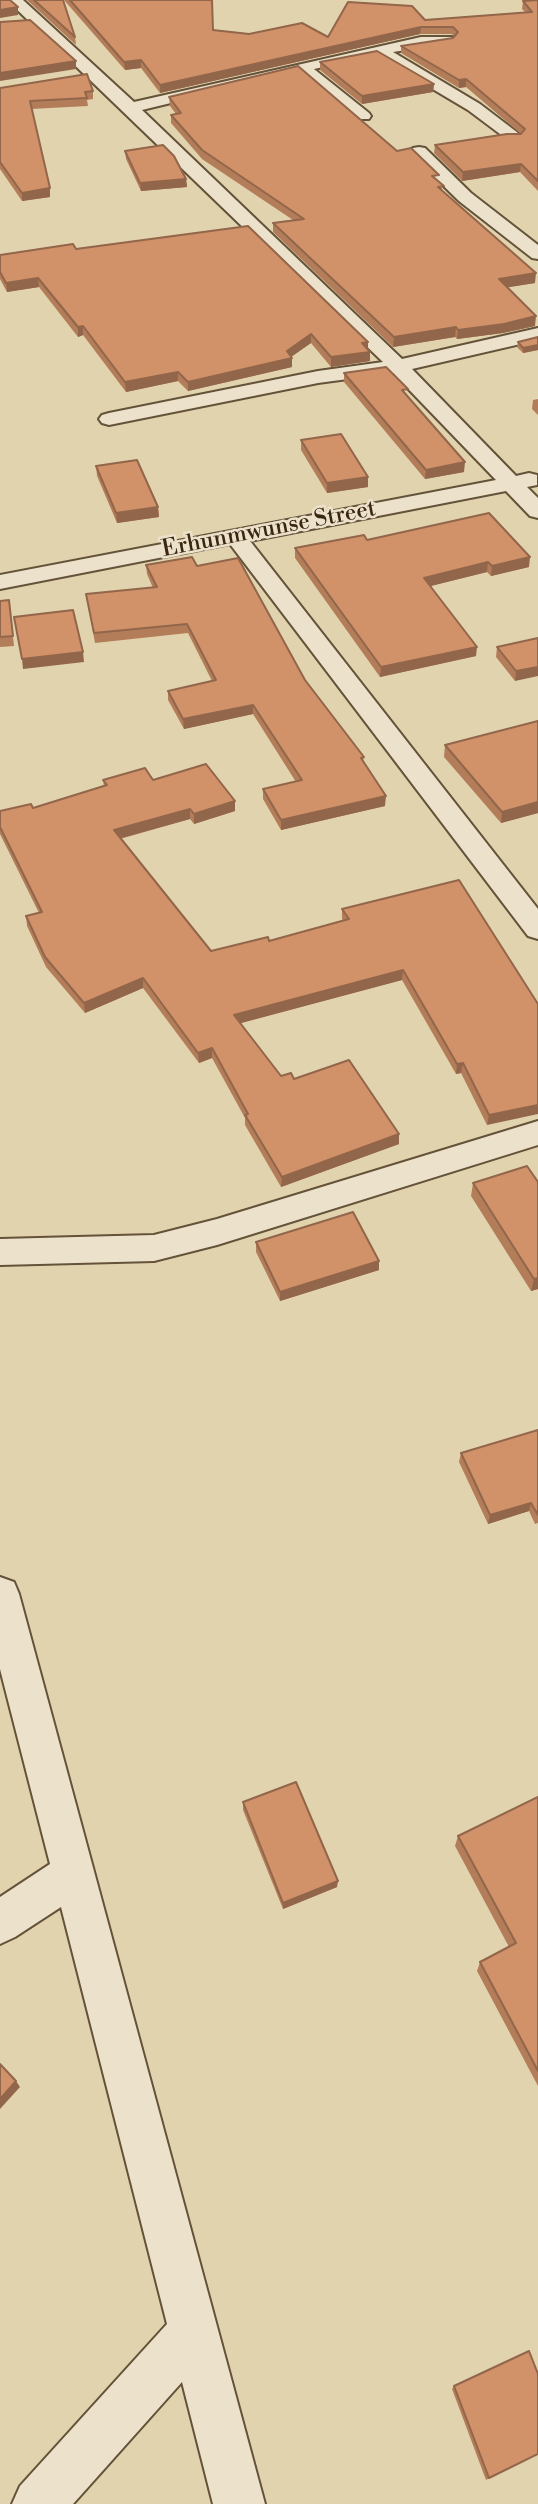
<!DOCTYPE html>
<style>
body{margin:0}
canvas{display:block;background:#e2d3af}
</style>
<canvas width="538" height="2504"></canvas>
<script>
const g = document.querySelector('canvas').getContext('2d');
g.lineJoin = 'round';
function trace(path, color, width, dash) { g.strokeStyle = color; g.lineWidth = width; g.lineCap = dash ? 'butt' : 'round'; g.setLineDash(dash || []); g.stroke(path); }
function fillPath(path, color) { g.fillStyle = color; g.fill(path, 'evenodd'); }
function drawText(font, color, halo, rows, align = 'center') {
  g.font = font + ' "Libre Bodoni",serif'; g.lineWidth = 5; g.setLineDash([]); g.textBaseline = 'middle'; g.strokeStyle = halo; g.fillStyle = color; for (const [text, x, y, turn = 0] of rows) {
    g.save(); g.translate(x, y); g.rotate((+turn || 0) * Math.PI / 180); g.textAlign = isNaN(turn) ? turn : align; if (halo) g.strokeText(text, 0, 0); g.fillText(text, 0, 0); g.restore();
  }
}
const street = new Path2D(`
 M7,0h16l111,102 287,-65h31l3,3 -3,3 -59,9 87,52 42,32 -2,4h-12l-40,-30 -91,-54 -63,13 55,44 2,3 -2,3h-12l-58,-47 -157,38 260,249 136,-31v12l-126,29 104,107 13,-3 8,2v10l-10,2 11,11v20l-8,-2 -24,-25 -256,50 288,368v30l-10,-3 -298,-392 -230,45v-14l496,-95 -103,-107 -75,10 -209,42 -7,-2 -3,-4 3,-4 7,-2 209,-42 65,-9z
 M419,147l6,1 46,45 67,52v14l-6,-1 -73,-57 -46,-45 -2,-4 2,-4z
 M538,1121v24l-321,100 -63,16 -154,4v-26l154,-4 63,-16z
 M0,1577l14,5 5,12 246,910h-52l-31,-122 -109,122h-61l8,-18 147,-162 -106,-417 -46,30 -15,7v-47l50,-33 -50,-195z`);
const wall = new Path2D(`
 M27,0h36l12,37 1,8z
 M64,0h148l1,30 36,4 79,3 97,-17 100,-8 -3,-3 1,-8 15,-1v191l-18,-19 -58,9 -28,-28 1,-8 86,-11 -55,-47 -7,1 -58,-35v-7l52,-8 1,-1 -2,-3h-32l-260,59 -19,-25 -16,2z
 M320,62l114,22 -1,8 -71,12 -42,-34z
 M0,88l93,3v8l-6,1 1,6 -57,3 19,88 -28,4 -22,-32z
 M169,97l228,54 42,30 4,10 92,92 -28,4 28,39 -32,7 -46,6 -2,-2 -62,10 -120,-115v-9l20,-3 -91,-61 -31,-36v-8l5,-1 -6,-8z
 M125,151l61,28 1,8 -46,4 -15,-32z
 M76,249l292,93v8l2,11 -39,6 -20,-24 -20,14 1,10 -104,24 -10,-10 -52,11 -43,-57 -5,2 -39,-50 -32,5 -7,-13v-24z
 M538,337v13l-15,3 -6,-6 1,-5z
 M344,373l120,99 -39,7 -81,-97z
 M538,399v16l-6,-6 1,-9z
 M301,440l67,37v10l-41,6 -26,-43z
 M96,466l62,41 1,10 -42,6 -20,-47z
 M367,540l162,27 -38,9 -4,-4 -57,14 46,70 -96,21 -85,-119v-10z
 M146,565l51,1 108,114 59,77 -1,4 22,45 -104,24 -18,-31v-10l33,-7 -43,-68 -69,15 -16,-29v-9l44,-10 -24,-48 -93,10 -9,-49 67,-6 -6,-14z
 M9,600l5,46 -14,1v-46z
 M538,638l-23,43 -19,-24 1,-10z
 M538,721v92l-37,10 -57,-66 1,-12z
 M103,780h50l82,31 -41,13 -4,-5 -70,20 91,112 58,-10 74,-21 -1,-1v-10l196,95 -51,121 -26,-52 -5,1 -54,-94 -162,43 41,53 13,3 105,65 -118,43 -36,-62v-7l-33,-60 -13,5 -56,-75 -58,25 -39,-46 -19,-41 -1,-10 13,-3 -39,-79v-23l33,-3 71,-22z
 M538,1182v107l-7,2 -60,-95 2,-13z
 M256,1242l123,28 -99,31 -24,-49z
 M538,1430v93l-3,1 -6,-13 -41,13 -29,-62 2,-9z
 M538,1797v289l-61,-115 3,-9 29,-15 -54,-101 3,-10z
 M243,1802l94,85 -54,22 -40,-99z
 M454,2386l84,68 -52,26 -34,-91z`);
const shadedWall = new Path2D(`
 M18,7v8l-18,3v-8z
 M421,27l-1,7 -260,59v-8z
 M141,60v8l-16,2 -1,-8z
 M76,61v8l-76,12v-8z
 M466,79v8l-7,1v-8z
 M434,84l-1,8 -71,12v-8z
 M521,164l-1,8 -58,9 1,-9z
 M186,179l1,8 -46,4 -1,-8z
 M50,188v9l-28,4v-8z
 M536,273l-1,10 -37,6 1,-10z
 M38,278l1,9 -32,5 -1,-9z
 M536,316l-1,10 -32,7 -46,6 1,-9z
 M83,326v9l-5,2v-10z
 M456,327l-1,10 -62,10 1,-10z
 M311,334v9l-23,16 4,-1v9l-104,24v-9l99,-31z
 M368,342v9l-6,-8z
 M538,345v5l-15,3v-5z
 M370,352v9l-39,6v-10z
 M178,372v9l-52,11 -1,-10z
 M465,462l-1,10 -39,7 1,-9z
 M368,477v10l-41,6v-10z
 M158,507l1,10 -42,6 -1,-10z
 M530,557l-1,10 -38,9 1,-10z
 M488,562l-1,10 -64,16 1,-10z
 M477,647l-1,9 -96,21 1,-10z
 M83,652l1,10 -61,7 -1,-10z
 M538,667v9l-23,5 1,-10z
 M253,705v9l-69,15 -1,-10z
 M386,796l-1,10 -104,24v-10z
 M235,801v10l-41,13v-10z
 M538,802v11l-37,10 1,-11z
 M190,809v10l-76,21v-10z
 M403,970l-1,10 -168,45v-10z
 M143,978v10l-58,25 -1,-10z
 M212,1048v10l-13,5 -1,-10z
 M463,1063l-2,10 -5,1 1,-10z
 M538,1105v9l-51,11 2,-10z
 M399,1134v10l-118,43 1,-10z
 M379,1261v9l-99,31v-9z
 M538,1278v11l-7,2 3,-12z
 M531,1503l-2,8 -41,13 2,-9z
 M338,1881l-1,6 -54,22v-6z
 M16,2081l4,6 -20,22v-10z`);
const building = new Path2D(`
 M0,0h10l8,7 -18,3z
 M34,0h29l12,37z
 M70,0h142l1,30 36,4 53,-11 26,14 20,-35 64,4 13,14 107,-8 -9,-11 15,-1v181l-17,-17 -58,8 -28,-27 72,-11h14l4,-5 -59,-50 -7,1 -58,-34 52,-8 5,-6 -5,-5h-32l-261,58 -19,-25 -17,2z
 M30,20l46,41 -76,12v-51z
 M377,51l57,33 -72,12 -42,-34z
 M298,66l99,85 14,-3 28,27 -7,1 12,10 -6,1 98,86 -37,6 37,37 -32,8 -46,6 -2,-3 -62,10 -121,-114 31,-4 -102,-69 -31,-35 10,-2 -12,-16z
 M87,74l6,17 -8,1 2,6 -57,3 20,87 -28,5 -22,-31v-74z
 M163,145l11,11 12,23 -46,4 -15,-32z
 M248,226l120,116 -6,1 8,9 -39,5 -20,-23 -24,17 5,7 -104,24 -10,-10 -53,10 -42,-56 -5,1 -40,-49 -32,5 -6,-11v-17l73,-11 3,5z
 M538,337v8l-15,3 -5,-6z
 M386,367l22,22 -6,1 63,72 -39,8 -82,-97z
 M341,434l27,43 -41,6 -26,-43z
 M137,460l21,47 -42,6 -20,-47z
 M489,513l41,44 -38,9 -4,-4 -64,16 53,69 -96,20 -86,-119 69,-13 3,5z
 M192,557l5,9 41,-8 67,122 59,77 -3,1 25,38 -105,24 -18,-31 39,-9 -49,-75 -70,14 -15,-28 48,-11 -29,-56 -93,9 -8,-39 71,-7 -11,-22z
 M9,600l4,36 -13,1v-36z
 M73,610l10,42 -61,7 -8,-42z
 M538,638v29l-22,4 -19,-24z
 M538,721v81l-36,10 -57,-67z
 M206,764l29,37 -41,13 -4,-5 -76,21 97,121 57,-14 1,4 80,-22 -7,-10 117,-29 79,124v101l-49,10 -26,-52 -6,1 -54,-94 -169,45 47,61 10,-3 3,6 55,-19 50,74 -117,43 -37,-62 3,-1 -36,-66 -14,5 -55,-75 -59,25 -39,-46 -19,-41 16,-4 -42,-85v-16l31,-7 2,4 74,-23 -4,-5 42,-12 8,12z
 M527,1166l11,16v96l-4,1 -61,-96z
 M353,1212l26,49 -99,31 -24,-50z
 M538,1430v85l-7,-12 -41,12 -29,-62z
 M296,1782l42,99 -55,22 -40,-101z
 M538,1797v274l-58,-109 36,-19 -58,-107z
 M0,2064l16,17 -16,18z
 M529,2351l9,23v80l-49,24 -35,-92z`);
const farStreetnames = [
 ["Erhunmwunse Street",269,530,-11]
];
trace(street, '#645239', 4);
fillPath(street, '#ece2cb');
fillPath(wall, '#b47d5a');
fillPath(shadedWall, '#92664a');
fillPath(building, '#d19169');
trace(building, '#92664a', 2);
drawText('23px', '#3a2712', '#ece2cb', farStreetnames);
</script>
